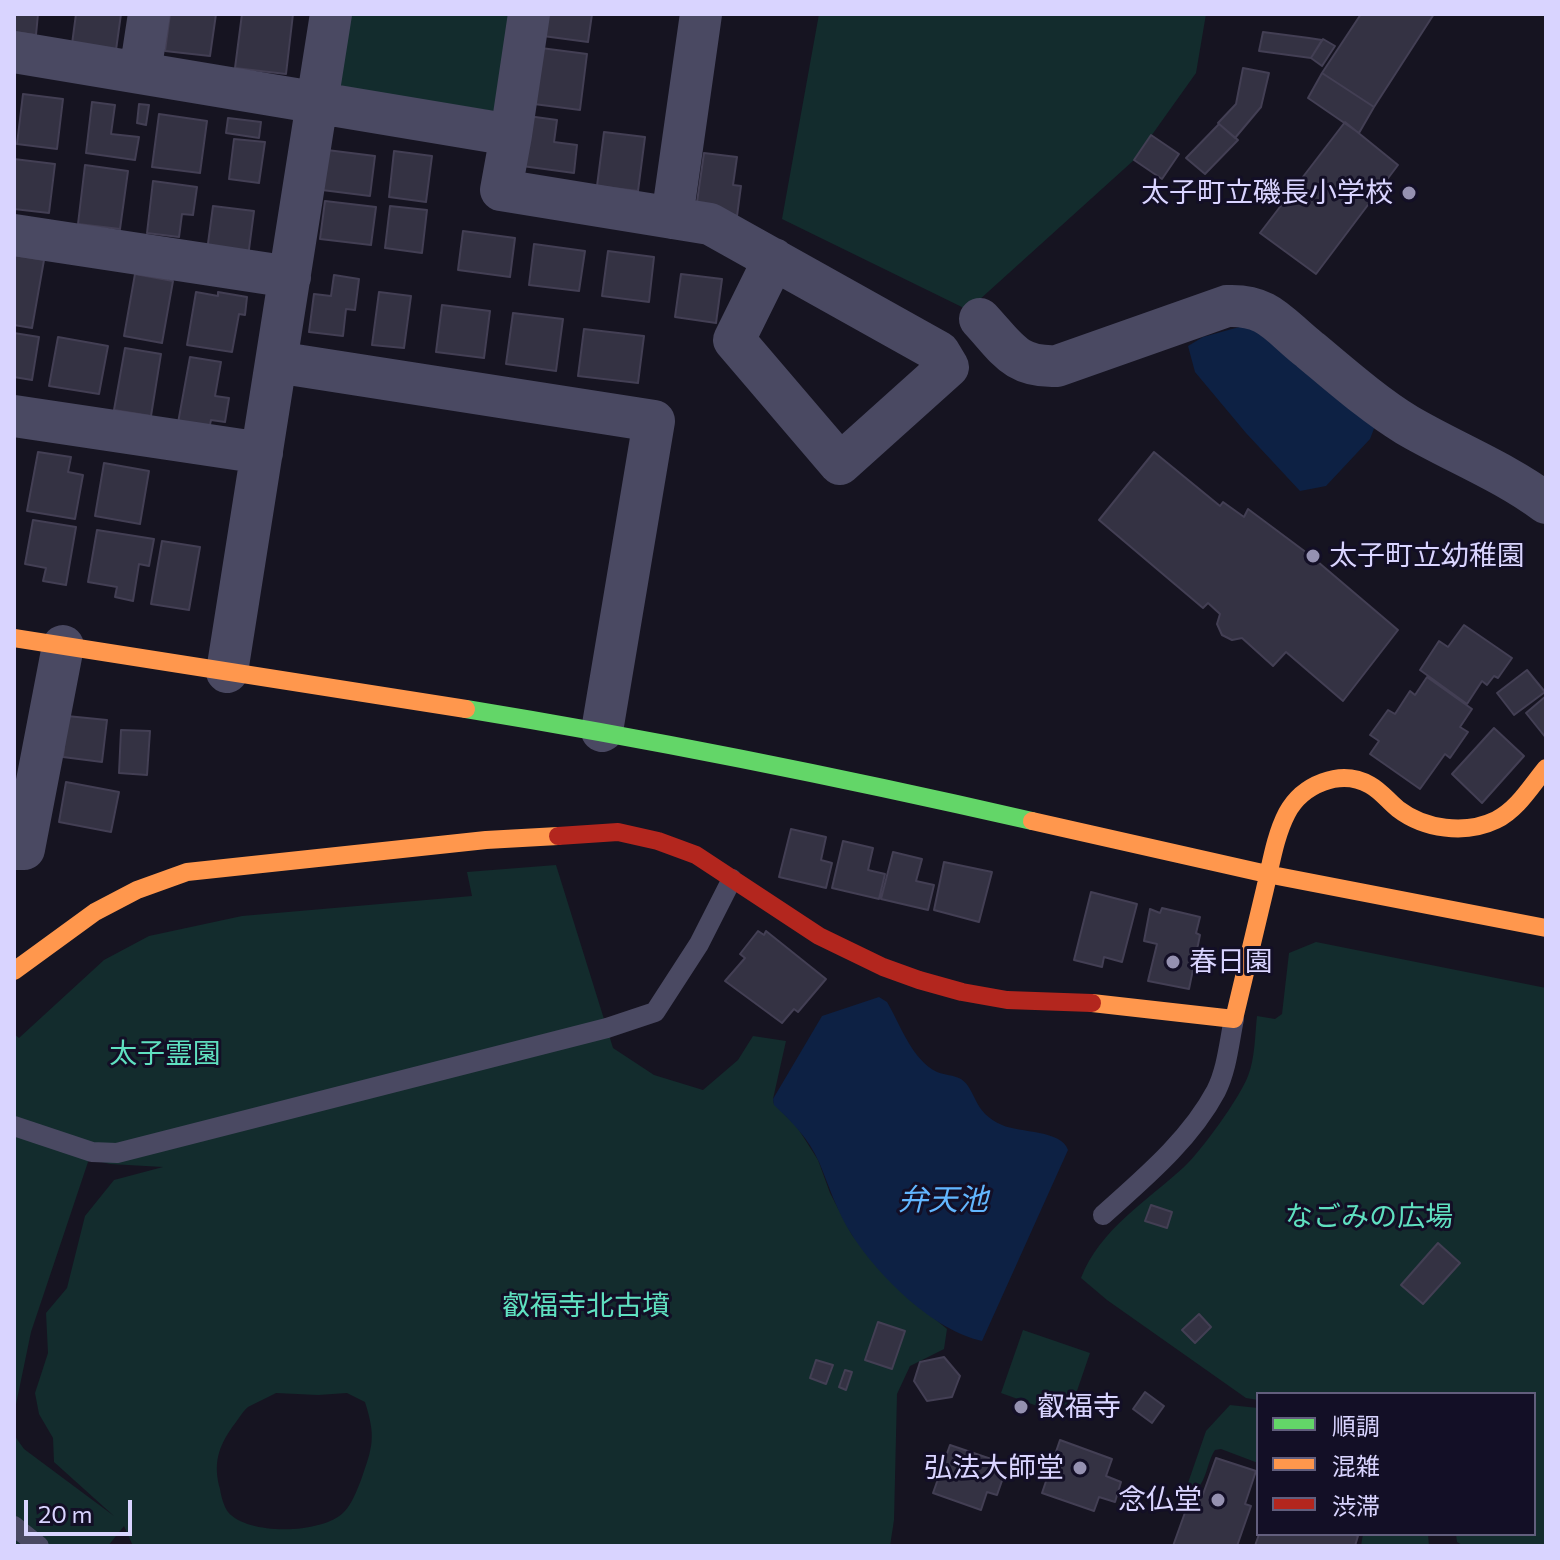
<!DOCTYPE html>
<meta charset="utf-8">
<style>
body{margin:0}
#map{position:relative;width:1560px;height:1560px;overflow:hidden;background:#161421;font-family:Commissioner,"Noto Sans JP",sans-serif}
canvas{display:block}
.frame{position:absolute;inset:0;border:16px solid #d9d4ff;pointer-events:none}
.legend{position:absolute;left:1256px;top:1392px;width:280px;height:144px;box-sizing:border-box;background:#130f26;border:2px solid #625e7d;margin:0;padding:10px 14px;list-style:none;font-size:24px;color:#d9d4ff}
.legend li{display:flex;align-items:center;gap:16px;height:40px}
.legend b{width:40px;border:2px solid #625e7d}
.scale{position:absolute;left:24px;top:1500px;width:108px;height:36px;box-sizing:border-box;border:4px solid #d9d4ff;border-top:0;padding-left:10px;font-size:24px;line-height:28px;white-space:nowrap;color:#d9d4ff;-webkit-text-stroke:6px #130f26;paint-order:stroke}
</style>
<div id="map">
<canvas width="1560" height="1560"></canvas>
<div class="frame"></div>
<ul class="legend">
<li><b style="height:10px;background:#63d668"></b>順調</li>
<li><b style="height:10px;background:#ff974d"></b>混雑</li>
<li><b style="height:10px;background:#b3261e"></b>渋滞</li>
</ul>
<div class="scale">20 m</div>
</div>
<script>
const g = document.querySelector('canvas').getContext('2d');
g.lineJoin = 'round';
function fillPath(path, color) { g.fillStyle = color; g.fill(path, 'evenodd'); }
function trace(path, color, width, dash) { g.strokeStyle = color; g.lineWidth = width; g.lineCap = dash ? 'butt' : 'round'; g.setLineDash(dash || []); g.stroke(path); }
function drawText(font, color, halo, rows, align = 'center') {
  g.font = font + ' Commissioner,"Noto Sans JP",sans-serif'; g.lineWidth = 6; g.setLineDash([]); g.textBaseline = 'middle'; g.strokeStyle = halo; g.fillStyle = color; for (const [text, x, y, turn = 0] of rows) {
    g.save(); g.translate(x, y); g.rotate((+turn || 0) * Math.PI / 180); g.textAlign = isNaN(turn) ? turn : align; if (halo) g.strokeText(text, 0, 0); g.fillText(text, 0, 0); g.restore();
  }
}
const green = new Path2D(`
 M349,14h174l-16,99 -169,-25z
 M819,14h387l-10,59 -62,87 -166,150 -186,-91z
 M556,865l57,183 41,27 49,15 35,-30 15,-24 33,5 -13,58 1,5 23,23 21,33 12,33 22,42 48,55 47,39 -3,20 -34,17 -13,28 -3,126 -4,26h-757l-9,-20 -16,20h-94v-111l10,14 90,67 -60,-54 -1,-24 -14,-24 -4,-21 13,-40 -2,-40 21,-25 18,-72 29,-36 49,-13 -53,-3 -21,-5 -58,173 -17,82v-380l5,4 85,-78 45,-24 93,-20 230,-20 -5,-24zM276,1393l42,2 29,-2 18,9c11,35 8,44 -4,78 -4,10 -9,24 -17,32 -21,22 -96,24 -116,0 -4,-5 -7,-16 -8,-23 -7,-25 -2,-42 13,-63 5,-6 9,-14 15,-19 9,-5 19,-9 28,-14z
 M1316,942l230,46v558h-82l-7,-4 -1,-8h78v-140h-276v6l-12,-2 -139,-98 -26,-22c19,-49 66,-77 103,-111 18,-17 55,-68 64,-91 7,-17 7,-42 9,-60l18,3 7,-5 7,-61z
 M1023,1330l67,23 -22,64 -67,-24z
 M1230,1405l28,3v55l-37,-14 -6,1c-8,12 -8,30 -19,40l-5,-2 -3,-5 18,-52z
 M1363,1534h65l1,12h-68z`);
const water = new Path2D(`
 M1250,324l127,97 -7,18 -44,47 -26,5 -54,-58 -51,-61 -7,-26 15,-9z
 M879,997l8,5c13,22 25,58 50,70 7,3 17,3 24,7 16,11 11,33 41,46 18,8 60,5 66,25l-86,191c-49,-11 -103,-64 -130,-106 -15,-23 -23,-49 -33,-73 -10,-23 -27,-40 -45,-57l-1,-6 49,-83z`);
const building = new Path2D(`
 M14,14h24l-2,21 -22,-3z
 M76,14h45l-5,36 -44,-6z
 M170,14h46l-6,42 -45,-5z
 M242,14h51l-7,60 -51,-6z
 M545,14h47l-4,28 -45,-6z
 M1361,14h73l-60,93 -52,-34z
 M1263,32l46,6 13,2 -11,18 -52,-7z
 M1323,39l12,7 -13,20 -11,-8z
 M541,48l46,6 -7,56 -46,-6z
 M1243,68l26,5 -8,34 -26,31 -17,-15 18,-19z
 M1322,73l52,34 -15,26 -51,-35z
 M23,94l40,5 -6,50 -40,-5z
 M92,102l23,3 -4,29 28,3 -4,23 -49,-7z
 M139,104l10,1 -3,20 -9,-2z
 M159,114l48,7 -7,52 -48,-6z
 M528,116l29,4 -3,22 23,3 -3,28 -52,-7z
 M228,118l33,4 -2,16 -33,-5z
 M1345,122l53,43 -82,109 -56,-41z
 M1219,124l19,16 -33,34 -19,-16z
 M604,132l41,5 -7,54 -41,-5z
 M1151,135l28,19 -17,25 -28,-19z
 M234,139l31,3 -6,41 -30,-4z
 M327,150l48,6 -5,40 -48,-6z
 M394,151l38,5 -6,46 -37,-5z
 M704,153l33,4 -4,28 8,1 -4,30 -40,-14z
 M14,159l41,5 -6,49 -35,-4z
 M85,165l43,6 -8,58 -42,-5z
 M153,181l44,6 -4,28 -11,-1 -3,23 -32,-4z
 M325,201l51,6 -5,38 -51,-6z
 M213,206l41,5 -6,46 -41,-6z
 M390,206l37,4 -5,43 -37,-5z
 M463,231l52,7 -5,39 -52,-7z
 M534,244l51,7 -6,40 -50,-6z
 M608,251l46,6 -5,45 -47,-6z
 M14,255l30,5 -12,68 -18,-3z
 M135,274l38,7 -11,62 -38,-7z
 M681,274l41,5 -6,44 -41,-6z
 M334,275l25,4 -4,31 -9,-1 -3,27 -34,-4 5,-38 17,2z
 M196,292l22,4v-4l29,5 -2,18 -6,-1 -7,38 -45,-7z
 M379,292l32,4 -7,52 -32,-3z
 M442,305l48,6 -6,47 -48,-6z
 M513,313l50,6 -7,52 -50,-7z
 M584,329l60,7 -6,47 -60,-7z
 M14,333l25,4 -7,43 -18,-3z
 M58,337l50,9 -9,48 -50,-8z
 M125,348l36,6 -10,62 -37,-6z
 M190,357l31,5 -6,34 14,2 -4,24 -14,-2 -2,9 -31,-6z
 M38,452l33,5 -3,15 15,3 -8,44 -48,-8z
 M1154,452l66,54 3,-4 21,15 4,-8 63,47 87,74 -55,71 -57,-49 -13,14 -31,-28 -10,2 -10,-5 -5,-11 3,-10 -12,-11 -5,5 -104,-88z
 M104,463l45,8 -9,53 -45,-8z
 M33,520l43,7 -10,58 -23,-4 3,-13 -21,-4z
 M97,530l57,9 -5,27 -10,-2 -6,37 -18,-4 2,-10 -29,-5z
 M162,541l38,6 -11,63 -38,-6z
 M1464,625l48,33 -14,20 -4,-2 -7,9 -5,-4 -15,23 -47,-34 19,-29 9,6z
 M1527,670l18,22 -31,23 -17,-22z
 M1427,677l45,32 -12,18 8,5 -18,26 -5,-4 -25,35 -50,-35 9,-13 -9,-6 18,-25 7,4 15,-23 5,4z
 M1546,696v42l-20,-25z
 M67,716l40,4 -5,42 -39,-5z
 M1494,728l30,28 -42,47 -30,-29z
 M121,730l29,1 -3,44 -28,-2z
 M66,782l53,10 -8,40 -52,-10z
 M791,829l35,8 -5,23 11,3 -6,25 -47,-11z
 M843,841l30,7 -5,22 17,4 -6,25 -47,-11z
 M893,852l29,7 -6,22 18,4 -6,25 -47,-11z
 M944,862l48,10 -13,50 -45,-12z
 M1091,892l46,12 -15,58 -18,-5 -2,10 -28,-7z
 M1162,908l38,9 -4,16 4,2 -11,54 -41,-8 9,-37 -13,-3 6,-32 10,4z
 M758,931l6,4 2,-4 60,48 -28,33 -4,-3 -12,14 -57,-42 20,-23 -5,-4z
 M1151,1205l21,7 -5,16 -22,-7z
 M1438,1243l22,20 -37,41 -22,-19z
 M1199,1314l12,13 -16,16 -13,-13z
 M878,1322l27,9 -13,38 -27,-9z
 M944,1357l16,19 -8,21 -25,4 -13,-20 6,-19z
 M816,1360l17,5 -7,19 -16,-6z
 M845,1370l7,2 -6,18 -7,-3z
 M1145,1392l19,14 -12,17 -19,-14z
 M1060,1440l52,19 -6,17 15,6 -6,20 -16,-5 -5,14 -52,-18z
 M950,1445l50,17 -3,10 7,3 -7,20 -10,-3 -6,18 -48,-17z
 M1216,1458l40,13 -11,33 6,2 -14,40h-64l19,-53 10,4z
 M1259,1534h94l5,2 -3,10h-100z`);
const lane = new Path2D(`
 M14,1126l78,26 25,1 490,-125 48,-16 44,-68 33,-65
 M1103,1215c40,-36 87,-75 113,-124 11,-22 13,-48 18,-72
 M14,1526l25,20`);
const street = new Path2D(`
 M14,52l497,83 -10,55 209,34 229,128 9,15 -108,97 -106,-124 40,-81
 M140,73l9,-59
 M511,135l18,-121
 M672,218l29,-204
 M14,235l276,42
 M980,319c27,29 35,49 77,47l170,-60c42,-2 52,20 83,44 30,25 64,55 97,75 46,27 96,46 139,78
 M276,362l378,59 -52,310
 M14,416l248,37
 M227,672l104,-658
 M14,849h10l39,-203`);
const fast = new Path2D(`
 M466,709c190,31 378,69 566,112`);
const slow = new Path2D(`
 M14,638l452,71
 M1032,821l235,53 279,54
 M14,971l81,-59 42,-22 50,-18 299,-32 72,-4
 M1092,1003l142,16c10,-43 21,-87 31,-130 6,-25 10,-53 22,-76 15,-28 53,-45 83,-28 11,6 18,16 28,24 26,20 67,26 98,11 22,-11 35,-34 50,-52`);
const jam = new Path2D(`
 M558,836l60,-4 40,9 38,14 123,81 64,31 36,13 43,12 45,8 85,3`);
const markers = [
 [1409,193,8,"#9591b1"],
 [1313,556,8,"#9591b1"],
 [1173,962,8,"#9591b1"],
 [1021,1407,8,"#9591b1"],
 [1080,1468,8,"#9591b1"],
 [1218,1500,8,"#9591b1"]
];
const poiNames = [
 ["太子町立磯長小学校",1393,193],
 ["太子町立幼稚園",1329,556,"left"],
 ["春日園",1189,962,"left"],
 ["叡福寺",1037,1407,"left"],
 ["弘法大師堂",1064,1468],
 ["念仏堂",1202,1500]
];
const parkNames = [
 ["太子霊園",165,1054],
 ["なごみの広場",1369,1217],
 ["叡福寺北古墳",586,1306]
];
const waterNames = [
 ["弁天池",943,1200]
];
fillPath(green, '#132c2d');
fillPath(water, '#0d2144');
fillPath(building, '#343243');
trace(building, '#433f54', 2);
trace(lane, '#4a4962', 20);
trace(street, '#4a4962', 42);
trace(fast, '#63d668', 18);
trace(slow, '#ff974d', 18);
trace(jam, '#b3261e', 18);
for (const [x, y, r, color] of markers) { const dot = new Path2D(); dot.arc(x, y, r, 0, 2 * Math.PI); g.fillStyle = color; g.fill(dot); trace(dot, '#130f26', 3); }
drawText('28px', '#d9d4ff', '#130f26', poiNames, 'right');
drawText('28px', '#5fe0c0', '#130f26', parkNames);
drawText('italic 30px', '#62b6ff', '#130f26', waterNames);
</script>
